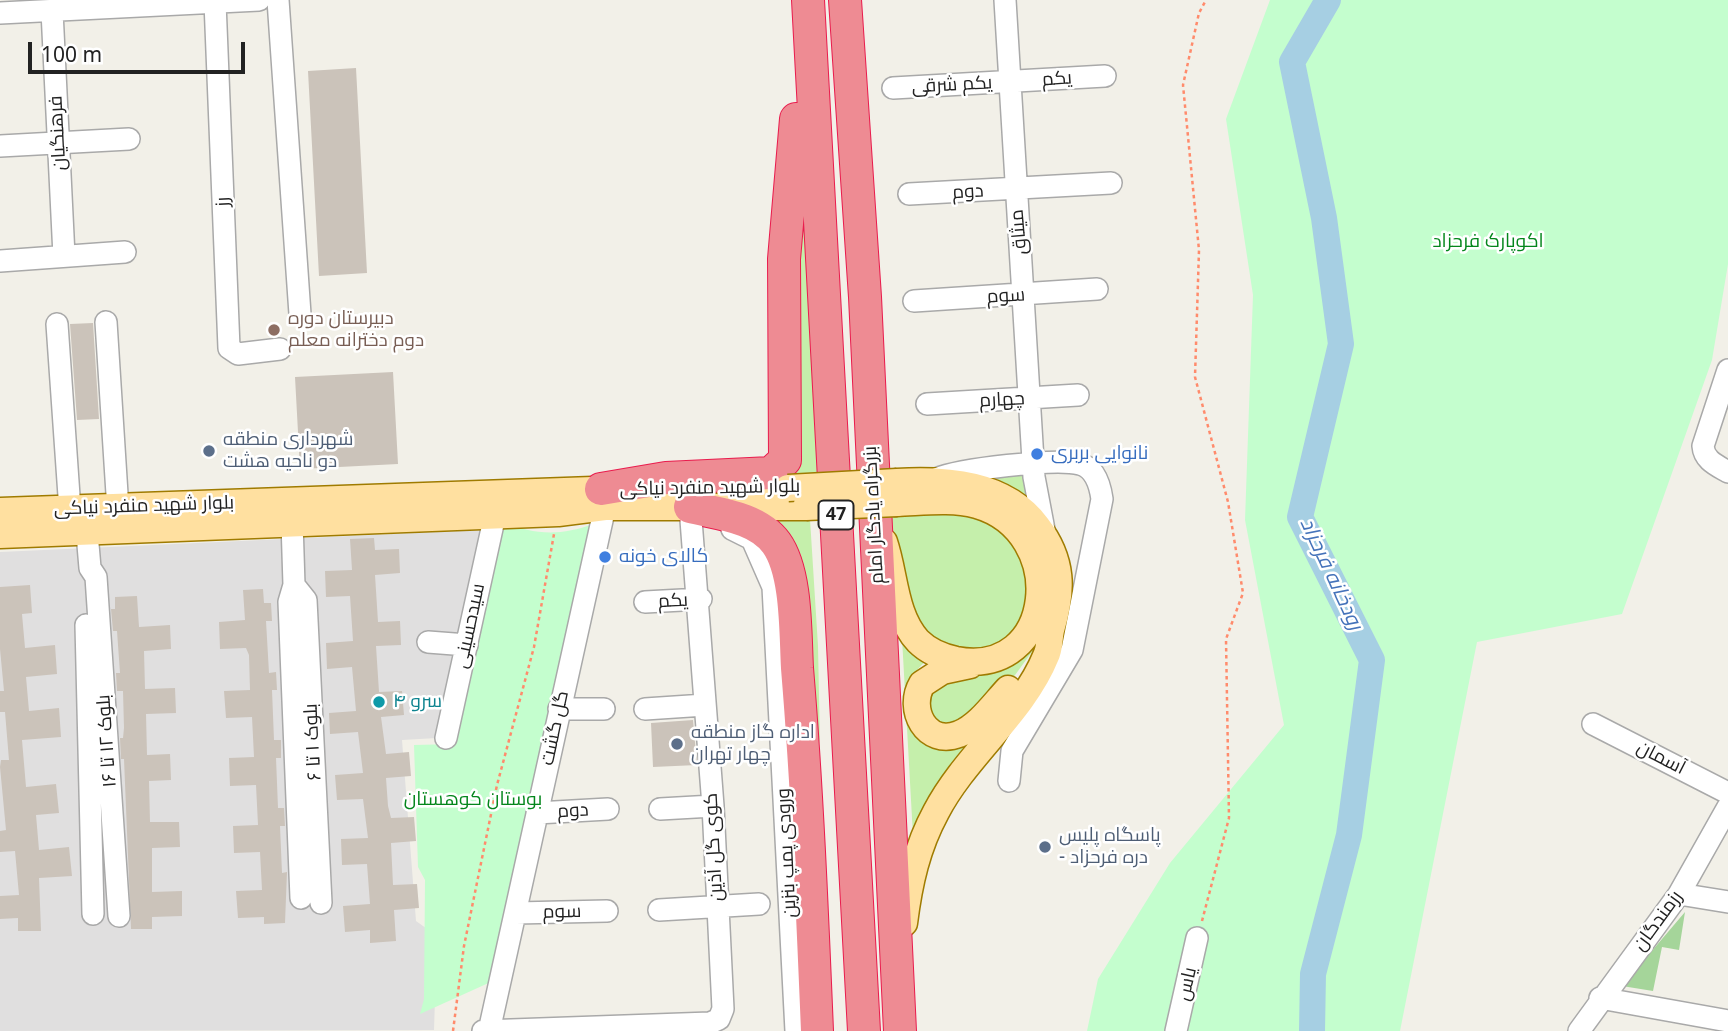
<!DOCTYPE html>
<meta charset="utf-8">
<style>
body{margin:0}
#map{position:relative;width:1728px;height:1031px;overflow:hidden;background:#f2f0e8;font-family:"Noto Sans",sans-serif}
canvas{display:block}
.scale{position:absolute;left:28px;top:42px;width:217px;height:32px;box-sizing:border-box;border:4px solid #222;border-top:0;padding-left:9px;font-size:21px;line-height:24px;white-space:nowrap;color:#222;-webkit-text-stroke:5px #fff;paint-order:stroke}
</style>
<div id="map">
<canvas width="1728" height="1031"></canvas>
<div class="scale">100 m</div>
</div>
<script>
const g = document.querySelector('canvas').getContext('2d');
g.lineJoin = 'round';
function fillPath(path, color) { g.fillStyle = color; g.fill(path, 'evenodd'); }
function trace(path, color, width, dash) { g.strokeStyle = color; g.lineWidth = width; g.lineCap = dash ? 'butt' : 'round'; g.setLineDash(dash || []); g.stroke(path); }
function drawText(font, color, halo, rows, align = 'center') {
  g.font = font + ' "Noto Sans",Cairo,sans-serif'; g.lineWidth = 5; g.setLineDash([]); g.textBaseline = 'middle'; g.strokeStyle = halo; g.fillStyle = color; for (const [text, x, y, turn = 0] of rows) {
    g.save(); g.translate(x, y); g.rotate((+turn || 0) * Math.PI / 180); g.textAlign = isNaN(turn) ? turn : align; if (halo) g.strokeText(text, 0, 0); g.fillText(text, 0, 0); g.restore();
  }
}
const residential = new Path2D(`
 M481,530l-44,208 -35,2 14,181 21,15 -3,94 -434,1v-479z`);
const grass = new Path2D(`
 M800,144l16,305 4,32 -42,-6z
 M1026,474l3,26 -52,-23z
 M939,513l41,3 30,17 24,57 -21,49 -36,15 -51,-13 -29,-77 -6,-48z
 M810,519l8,127 2,99 -15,-97 -32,-127z
 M902,638l25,22c-18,16 -21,27 -20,50l59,35 -29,39 -24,52z
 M1042,638l-32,44 -28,30 -41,18 -18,-34 3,-8z`);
const forest = new Path2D(`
 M1685,912l-6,38 -17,-3 -9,44 -31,-5z`);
const park = new Path2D(`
 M1270,0h458v264l-16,96 -90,254 -145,28 -77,389h-313l11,-52 72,-116 114,-138 -39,-205 8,-225 -27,-176z
 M503,522c31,13 58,14 90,2l-100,457 -73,33 4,-15 1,-119 -7,-13 -4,-122 41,-1z`);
const river = new Path2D(`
 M1312,1031l1,-57 36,-139 23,-175 -72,-143 41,-173 -17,-126 -32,-156 36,-62`);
const building = new Path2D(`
 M356,68l11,205 -48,3 -11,-205z
 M93,323l6,96 -22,1 -7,-96z
 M393,372l5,92 -98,5 -5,-92z
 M374,538l1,12 24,-1 1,24 -25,2 3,47 22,-1 1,24 -25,1 3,46 23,-1 2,24 -23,2 5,37 23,-2 2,24 -25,2 2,28 3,12 23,-1 2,24 -25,2 2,42 24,-1 2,24 -25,2 2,31 -26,2v-13l-25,2 -2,-26 27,-2 -3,-40 -25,1 -1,-26 27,-1 -5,-39 -26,1 -2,-25 28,-2 -5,-41 -28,2 -1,-21 27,-2 -4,-44 -25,2 -1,-26 27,-2 -3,-45 -24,1 -1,-26 27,-1 -2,-31z
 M30,585l2,28 -10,1 3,34 30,-3 2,29 -31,3 3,34 30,-3 2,29 -39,3 4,47 30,-3 3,29 -23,2 3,35 30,-3 3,29 -33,2 2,53h-23v-13l-18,1v-23l19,-1 -4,-44 -15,1v-21l6,-1 -6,-63 1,-7h8l-4,-48h-5v-21h4l-4,-42v-62z
 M263,589l1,14h7l1,18h-6l3,52 7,-1 1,18h-5l2,50h7v18h-5l2,50h6l1,18h-5l2,47 5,-1 -2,51 -21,1v-7l-26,1 -2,-27 26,-1 -2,-38 -26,1 -1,-27 25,-1 -2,-40 -26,1 -1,-28 25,-1 -2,-40 -26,1 -2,-27 26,-1 -1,-35 -3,-7 -26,1 -1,-27 26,-2 -2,-30z
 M137,596l2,31 31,-2 1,24 -27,2 1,38 30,-1 1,25 -30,1 1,41 23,-1 1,26 -22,1 1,41h29l1,25 -28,1v44l30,-1v25l-30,1v12h-21l-7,-170h-3l-1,-21h3l1,-10 -1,-37h-6l-1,-18h4l-3,-42h-4l-2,-22h4v-12z
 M693,720l4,45 -44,2 -2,-44z`);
const path = new Path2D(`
 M1202,921l27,-103 -3,-179 17,-46 -15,-91 -33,-125 4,-127 -16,-165 16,-72 7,-13
 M453,1031l11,-85 33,-161 37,-138 20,-113`);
const minor = new Path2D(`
 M278,0l22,314
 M1005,0l29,477 11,58
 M215,2l14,346 9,6 42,-5
 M52,11l12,245
 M0,13l259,-13
 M893,88l212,-12
 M0,146l129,-7
 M909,194l202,-11
 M0,261l125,-9
 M914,301l183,-12
 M106,322l11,172
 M57,324l12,172
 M1728,370l-25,76c1,14 13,19 25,26
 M927,404l151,-9
 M936,479c24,-10 119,-21 144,-15 15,4 20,21 22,35l-30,151 -60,101 -3,30
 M292,522l2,63 -5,17 12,296
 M732,529l20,10 21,48 23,444
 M87,533l3,35 6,9 23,339
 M294,585l12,15 15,303
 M645,602l56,-3
 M86,625l7,289
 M428,642l39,3
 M559,709h45
 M645,709l60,-4
 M1593,724l135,69
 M446,738l49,-223
 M660,809l53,-3
 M537,813l71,-4
 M1679,894l49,8
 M659,910l100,-6
 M516,913l91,-2
 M1600,998l128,23
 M483,1031l227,-8 9,-4 4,-10 -10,-203 -23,-299
 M489,1031l116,-524
 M1176,1031l21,-93
 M1579,1031l100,-137 49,-87`);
const major = new Path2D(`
 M897,482c49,-3 108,1 140,44 26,34 26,64 14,104 -2,9 -1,18 -5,26 -23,57 -81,100 -110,156 -19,35 -27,71 -32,111
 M730,490l58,-2
 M0,511l621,-22
 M0,535l558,-22 47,-6h201
 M884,542c11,32 10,73 34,99 11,11 24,16 38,19 100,19 114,-128 21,-155 -26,-7 -53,-3 -80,-2
 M970,665l-28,6 -20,13c-15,25 4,63 37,50 19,-7 35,-30 49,-45`);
const highway = new Path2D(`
 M808,0l56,1031
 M845,0l20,297 35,734
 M601,489l65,-11 105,-5 14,-13 -1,-201 12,-140
 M690,507c29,7 67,10 86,36 21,29 19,90 21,125 10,121 15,242 20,363`);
const majorBridge = new Path2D(`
 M788,488l109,-6
 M806,507l91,-4`);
const markers = [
 [274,330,7,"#8d6e63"],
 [209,451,7,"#5c6f8a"],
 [1037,454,7,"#3f7fe0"],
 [605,557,7,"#3f7fe0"],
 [379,702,7,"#0f9aa8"],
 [677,744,7,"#5c6f8a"],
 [1045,847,7,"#5c6f8a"]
];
const shields = [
 [836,515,35]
];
const shieldNames = [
 ["47",836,515]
];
const streetNames = [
 ["یکم",1057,79,-4],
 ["یکم شرقی",952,85,-3],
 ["فرهنگیان",58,133,-93],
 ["دوم",968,192,-3],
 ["رز",223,202,-92],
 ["میثاق",1019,232,-95],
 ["سوم",1006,296,-3],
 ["چهارم",1002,400,-3],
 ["بلوار شهید منفرد نیاکی",710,488,-1],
 ["بلوار شهید منفرد نیاکی",144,506,-2],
 ["بزرگراه یادگار امام",874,515,-93],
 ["یکم",673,601,-3],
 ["سیدحسینی",470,626,-78],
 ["گل گشت",555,728,-78],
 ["بلوک ۱۲ تا ۱۶",107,741,-94],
 ["بلوک ۱ تا ۶",313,742,-93],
 ["آسمان",1661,758,27],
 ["دوم",573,811,-3],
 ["کوی گل آذین",714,847,-93],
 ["ورودی پمپ بنزین",787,853,-93],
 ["سوم",562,912,-1],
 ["رزمندگان",1658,921,-54],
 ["یاس",1187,984,-77]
];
const parkNames = [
 ["اکوپارک فرحزاد",1488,242],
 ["بوستان کوهستان",473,800]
];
const educationNames = [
 ["دبیرستان دوره",288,319],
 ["دوم دخترانه معلم",288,341]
];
const serviceNames = [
 ["شهرداری منطقه",223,440],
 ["دو ناحیه هشت",223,462],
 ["اداره گاز منطقه",691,733],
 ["چهار تهران",691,755],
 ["پاسگاه پلیس",1059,836],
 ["- دره فرحزاد",1059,858]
];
const shopNames = [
 ["نانوایی بربری",1051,454],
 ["کالای خونه",619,557]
];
const cultureNames = [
 ["سرو ۴",393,702]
];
const waterNames = [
 ["رودخانه فرحزاد",1331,574,65]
];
fillPath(residential, '#e0dfdf');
fillPath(grass, '#c5efab');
fillPath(forest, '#a5d59a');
fillPath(park, '#c4fece');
trace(river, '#a6cfe3', 26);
fillPath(building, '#cbc3ba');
trace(minor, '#a9a9a9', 24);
trace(major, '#9f7b00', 29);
trace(highway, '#e91c4d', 34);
trace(path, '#ff8b6c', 2.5, [3.5, 3.5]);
trace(minor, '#fff', 21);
trace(major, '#ffe0a0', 26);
trace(highway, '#ee8b93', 32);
trace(majorBridge, '#9f7b00', 29, []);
trace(majorBridge, '#ffe0a0', 26);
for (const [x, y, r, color] of markers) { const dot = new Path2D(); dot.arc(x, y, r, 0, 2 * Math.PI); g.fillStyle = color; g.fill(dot); trace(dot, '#fff', 2.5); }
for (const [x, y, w] of shields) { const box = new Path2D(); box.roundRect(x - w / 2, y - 14.5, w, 29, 5); g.fillStyle = '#fff'; g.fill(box); trace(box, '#222', 2); }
drawText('bold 18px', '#222', null, shieldNames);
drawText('19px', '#222', '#fff', streetNames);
drawText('19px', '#04861c', '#fff', parkNames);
drawText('19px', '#785e54', '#fff', educationNames, 'left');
drawText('19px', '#4e5e75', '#fff', serviceNames, 'left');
drawText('19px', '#366cbe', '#fff', shopNames, 'left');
drawText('19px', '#0d838f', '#fff', cultureNames, 'left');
drawText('italic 21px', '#4573ba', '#fff', waterNames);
</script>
